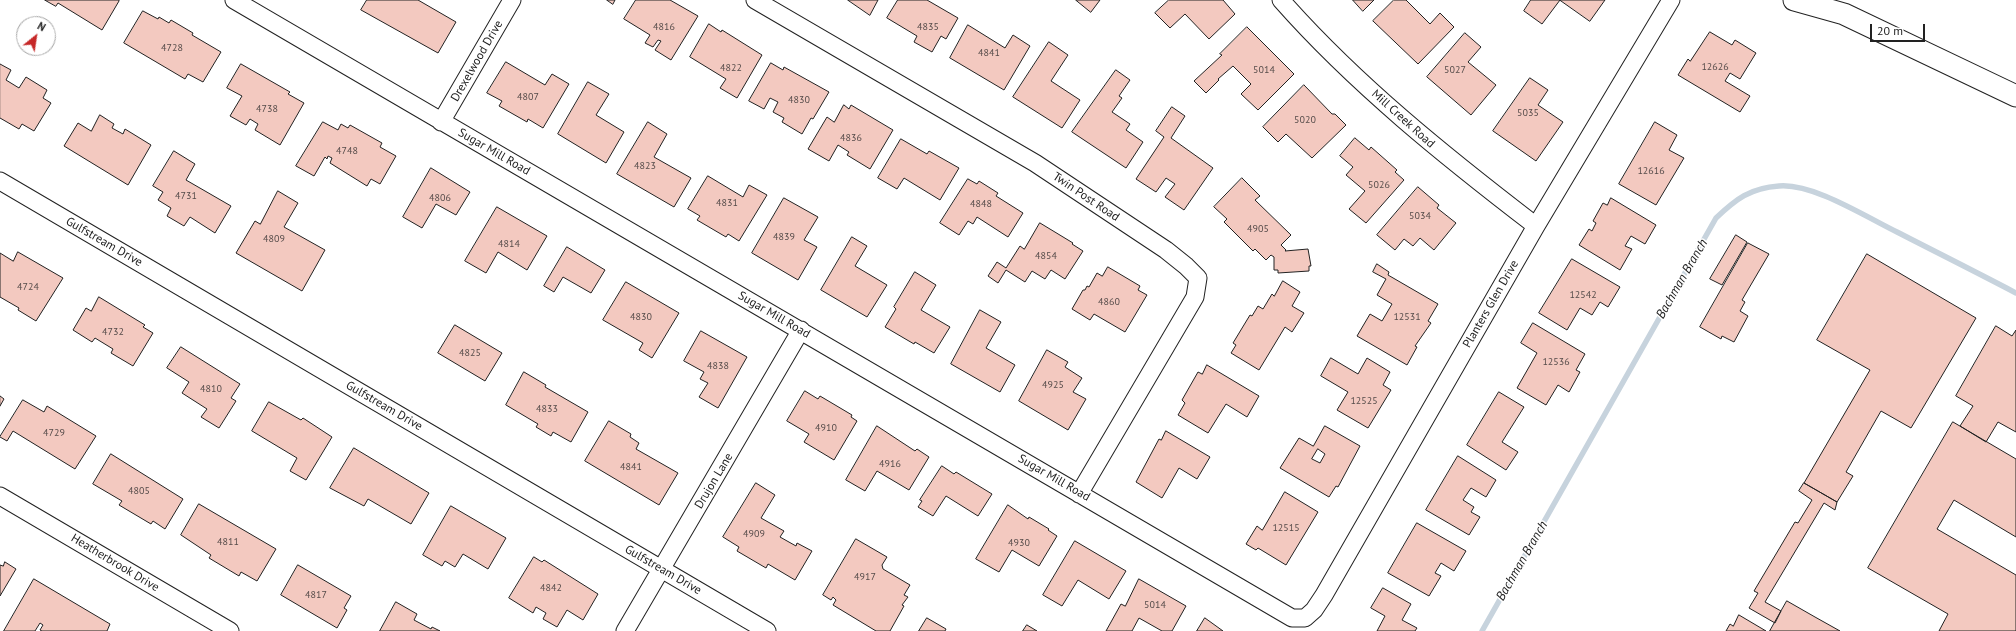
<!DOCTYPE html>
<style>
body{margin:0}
#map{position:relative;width:2016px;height:631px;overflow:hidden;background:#fff;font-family:"PT Sans",sans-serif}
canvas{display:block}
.north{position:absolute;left:16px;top:16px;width:40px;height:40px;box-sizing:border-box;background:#fff;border:1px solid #a7a7a7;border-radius:50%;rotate:30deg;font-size:11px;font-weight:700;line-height:16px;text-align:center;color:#222}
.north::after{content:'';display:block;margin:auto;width:14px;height:18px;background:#c62828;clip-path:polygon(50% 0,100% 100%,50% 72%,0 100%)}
.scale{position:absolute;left:1870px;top:24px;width:55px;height:18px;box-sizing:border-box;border:2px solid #222;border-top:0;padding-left:5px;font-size:12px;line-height:14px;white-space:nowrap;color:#222;-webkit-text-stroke:3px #fff;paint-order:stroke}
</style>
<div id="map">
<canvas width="2016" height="631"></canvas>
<div class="north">N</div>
<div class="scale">20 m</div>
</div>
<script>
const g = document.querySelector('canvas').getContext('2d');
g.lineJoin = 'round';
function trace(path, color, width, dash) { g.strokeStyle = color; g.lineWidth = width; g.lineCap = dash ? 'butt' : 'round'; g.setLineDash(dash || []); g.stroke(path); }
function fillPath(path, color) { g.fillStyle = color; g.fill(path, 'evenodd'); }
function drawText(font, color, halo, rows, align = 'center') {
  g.font = font + ' "PT Sans",sans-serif'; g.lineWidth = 3; g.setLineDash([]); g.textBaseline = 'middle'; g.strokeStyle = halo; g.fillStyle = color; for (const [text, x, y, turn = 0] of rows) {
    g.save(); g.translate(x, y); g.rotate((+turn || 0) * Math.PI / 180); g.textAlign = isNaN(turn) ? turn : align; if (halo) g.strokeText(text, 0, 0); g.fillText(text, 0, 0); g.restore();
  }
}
const stream = new Path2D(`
 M1482,631l234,-413c20,-19 34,-30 63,-32 34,-3 87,31 118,46 39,20 79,40 119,61`);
const building = new Path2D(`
 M45,0h74v1l-17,29 -44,-27 -2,3z
 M367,0h51l38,22 -18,31 -77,-43z
 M607,0h8l-2,4z
 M636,0h34l28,16 -27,44 -16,-10 6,-9 -3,-1 -5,7 -8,-4 5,-8 -26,-16z
 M848,0h30l-8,15z
 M898,0h29l31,18 -12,21 -5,-3 -9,16 -18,-10 3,-6 -30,-18z
 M1076,0h24l-9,12z
 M1169,0h54l12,14 -26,25 -24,-25 -15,14 -15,-15z
 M1353,0h21l-11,11z
 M1394,0h12l24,24 10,-11 14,14 -36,37 -45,-43z
 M1531,0h29l-18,24 -18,-13z
 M1560,0h45l-15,21z
 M143,11l15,8 1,-2 10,6 2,-3 22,13 -1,2 29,17 -18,30 -15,-8 -3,5 -61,-36z
 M709,24l12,8 1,-2 40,25 -25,43 -17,-10 6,-9 -36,-22z
 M968,25l37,23 8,-13 17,11 -26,44 -54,-32z
 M1247,27l47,47 -36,36 -17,-16 10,-10 -18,-18 -15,13 1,1 -13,13 -12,-12 28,-26 -2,-1z
 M1710,32l22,13 3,-5 21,13 -16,26 -10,-6 -5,8 25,15 -10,16 -62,-37 10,-16 2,2z
 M1465,33l16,14 -13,15 28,23 -25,30 -44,-38z
 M1049,42l19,13 -17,26 29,19 -18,28 -49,-31z
 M506,62l39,23 7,-11 17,10 -26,44 -15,-9 -1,3 -28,-16 3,-5 -15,-8z
 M771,63l12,7 1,-3 45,25 -16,27 -2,-1 -9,16 -20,-12 2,-4 -11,-6 5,-10 -8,-4 -6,11 -15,-8z
 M0,64l11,6 -5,10 13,8 7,-11 21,13 -4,8 8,5 -17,28 -12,-7 -3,5 -19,-11z
 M241,64l49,28 -2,2 16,9 -24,42 -25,-15 3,-6 -8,-5 -4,6 -16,-9 12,-20 -15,-8z
 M1116,70l14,10 -11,16 3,2 -10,14 18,12 -4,6 17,12 -17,26 -54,-36z
 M1530,78l18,12 -10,15 25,17 -27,39 -43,-30z
 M588,82l21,12 -13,21 28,17 -18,31 -48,-29z
 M1304,85l28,29h3l11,11 -34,33 -26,-24 -8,8 -15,-15z
 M844,105l5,4 2,-4 42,25 -23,39 -23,-14 2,-3 -11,-7 -9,16 -21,-12 19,-32 7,5z
 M1172,107l13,9 -14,22 42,30 -29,42 -19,-13 10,-13 -9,-6 -10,14 -20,-13 28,-42 -8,-6z
 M100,115l14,9 -2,4 11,6 2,-5 26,16 -23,40 -64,-39 14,-23 13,8z
 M323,122l15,8 3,-6 7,4 2,-3 32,18 -2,4 16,9 -16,28 -9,-5 -4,7 -37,-23 2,-5 -4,-2 -1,3 -2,-2 -11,19 -18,-10z
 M648,122l19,12 -13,23 37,21 -17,29 -57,-33z
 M1655,122l22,13 -8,15 15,8 -28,47 -37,-21z
 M1355,138l14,12 2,-3 26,23 -2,2 9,8 -38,43 -17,-14 16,-18 -19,-16 7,-8 -13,-11z
 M901,139l26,15 2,-3 30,17 -19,32 -36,-22 -7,11 -19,-11z
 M174,151l21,13 -9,16 45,26 -16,27 -25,-16 -6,9 -17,-10 4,-8 -13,-8 5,-8 -10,-6z
 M431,168l39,24 -14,23 -20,-11 -14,24 -19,-11z
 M708,176l35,21 6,-12 18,10 -28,46 -11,-7 -2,3 -29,-17 3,-4 -12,-7z
 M1242,178l18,18 -5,4 36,35 -10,10 5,5 -1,1 23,-2 3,17h-2v5l-31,2v-3h-4v-13l-3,-2 -5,5 -11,-11 -2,2 -29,-29 3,-3 -13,-12z
 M968,179l9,5 2,-3 19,12 -2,3 27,17 -15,24 -31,-20 -4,7 -5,-3 -9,14 -19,-12z
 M1418,187l21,18 -2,3 19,15 -22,27 -14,-12 -7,8 -9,-7 -9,11 -18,-15z
 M278,191l20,12 -14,24 41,23 -23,41 -66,-38 19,-32 5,3z
 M784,198l34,19 -14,23 13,7 -19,33 -46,-27z
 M1611,198l45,27 -11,19 -14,-8 -6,10 7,3 -12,21 -41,-25 10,-16 3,2 4,-8 -3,-2 10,-18 4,2z
 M497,207l50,29 -20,34 -29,-18 -12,21 -21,-12z
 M1040,223l33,20 -1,1 11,7 -18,28 -14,-9 -6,9 -13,-8 -7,11 -19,-12 -8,13 -10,-7 9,-14 9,6 14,-22 4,3z
 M1736,235l11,7 -25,43 -12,-6z
 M852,237l15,9 -12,20 32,19 -20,32 -46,-27z
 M1748,243l21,11 -27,46 3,2 -5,9 8,5 -14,26 -12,-6 -1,3 -21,-12z
 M567,247l38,23 -14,23 -28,-16 -9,15 -10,-6z
 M18,252l45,26 -27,43 -18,-11 1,-2 -19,-11v-44l13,8z
 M1867,254l109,64 -65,110 -30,-17 -35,61 7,4 -16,26 -33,-19 66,-113 -53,-30z
 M1572,259l48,28 -12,20 -8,-5 -8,13 -12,-7 -13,22 -28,-17z
 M1377,264l12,8 -1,3 50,29 -10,17 3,2 -16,23 2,1 -10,18 -50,-29 13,-22 12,7 10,-17 -15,-9 9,-16 -13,-7z
 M1108,267l32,19 -2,4 9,5 -22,37 -31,-18 -4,6 -18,-11 11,-19h2l2,-4 2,1 8,-14 5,3z
 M915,272l21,13 -15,25 29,17 -16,26 -19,-11 -1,2 -29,-17 11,-18 -2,-2z
 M1283,281l17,11 -8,14 12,7 -12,19 -7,-5 -26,43 -28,-17 5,-8 -3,-2 17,-28 2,1 6,-10 5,3 9,-15 2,2z
 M626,282l53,31 -27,45 -13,-8 4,-7 -40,-23z
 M99,297l46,28 -2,2 10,6 -20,33 -22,-13 2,-4 -18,-11 -3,4 -19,-12 13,-22 5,3z
 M980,310l21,12 -15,26 29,17 -15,27 -49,-28z
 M1533,323l52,31 -9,16 4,2 -11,20 -11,-7 -12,20 -29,-17 20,-35 -16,-10z
 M455,325l47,28 -17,28 -47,-28z
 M1996,326l16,10 4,-6v102l-18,-10 -12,20 -26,-16 13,-20 -17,-10z
 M701,331l46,26 -29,51 -19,-11 9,-14 -8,-4 4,-7 -20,-11z
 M181,347l59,37 -9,14 5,3 -17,27 -18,-11 6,-8 -25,-16 7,-11 -22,-14z
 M1047,350l21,12 -3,5 17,11 -9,14 13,7 -18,31 -49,-29z
 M1331,358l27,16 9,-16 23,14 -7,13 8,5 -23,38 -31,-18 11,-18 -27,-16z
 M1207,365l52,31 -12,21 -21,-13 -18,29 -30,-18 7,-12 -3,-3 16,-28 4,2z
 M524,372l22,13 -1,2 43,25 -17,30 -18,-10 -2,4 -15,-9 2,-3 -32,-19z
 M805,391l13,8 2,-3 32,19 -1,2 6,4 -23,39 -30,-18 5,-8 -22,-13z
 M1499,392l25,15 -22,35 16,10 -12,18 -39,-25z
 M0,396l4,3 -4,7z
 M23,400l21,12 3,-6 49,30 -21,33 -62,-38 -6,10 -7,-4z
 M269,402l32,18 2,-2 29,19 -26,43 -16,-9 7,-13 -45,-27z
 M609,421l22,13 -1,3 9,6 -3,6 42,24 -19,32 -74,-44z
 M1953,422l63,37v78l-62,-37 -17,29 79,46v56h-77l9,-17 -80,-46z
 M877,426l38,25 2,-2 12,8 -20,33 -32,-19 -12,20 -19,-11z
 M1325,426l35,20 -22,41 -2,-1 -7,11 -49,-29 19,-30 14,8zM1318,449l7,5 -5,9 -8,-4z
 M1166,431l44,26 -13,22 -18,-11 -17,30 -26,-16 23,-43 2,1z
 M354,448l75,45 -18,31 -43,-25 -4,7 -34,-18z
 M111,454l72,45 -18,30 -12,-8 -2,3 -32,-19 3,-4 -29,-17z
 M1458,456l38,24 -10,17 -15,-9 -8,12 11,7 -3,5 9,5 -11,18 -43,-25z
 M942,466l12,8 2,-2 36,22 -14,22 -32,-20 -13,20 -15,-9 4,-6 -2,-1z
 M756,483l19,12 -14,23 23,13 -4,6 16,9 1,-3 15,8 -17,29 -27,-16 -2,4 -29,-17 2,-4 -16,-10z
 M1804,483l33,19 -2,8 -11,-7 -59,99 16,9 -6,12 -26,-15 9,-15 -4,-2 41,-69 3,1 14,-23 -13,-9z
 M1285,492l33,20 -32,53 -28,-17 -2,2 -10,-6 11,-18 5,4z
 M199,504l77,45 -19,32 -16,-9 -2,4 -30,-18 2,-3 -30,-20z
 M1008,505l20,14 1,-2 20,12 -1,1 9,6 -18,30 -27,-16 -13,22 -23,-13z
 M451,506l55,32 -18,31 -25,-15 -8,13 -10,-6 -3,5 -19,-11z
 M1417,523l49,28 -12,20 -13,-8 -6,10 6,3 -12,20 -41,-23z
 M856,539l31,18 -5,8 1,4 27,16 -6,10 4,2 -6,8 2,1 -14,25h-14l-43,-26 3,-5 -3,-3 -2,3 -8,-5z
 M1075,541l51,30 -17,28 -31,-19 -16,26 -19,-11z
 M534,557l8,5 2,-2 54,34 -15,26 -16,-10 -10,17 -14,-8 3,-6 -10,-6 -3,6 -24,-15z
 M5,562l11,7 -16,27v-31l3,1z
 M298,565l53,31 -7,12 3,2 -10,18 -56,-33z
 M34,579l76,45 -3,7h-65l-2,-1 3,-5 -3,-2 -5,8h-31z
 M1139,579l47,27 -14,25h-10l-23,-13 -7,13h-26l15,-27 4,2z
 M1383,588l28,16 -9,16 15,8 -2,3h-38l8,-15 -14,-8z
 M1787,601l28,16 25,14h-70z
 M396,602l21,12 -3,6 17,9 1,-2 8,4h-60z
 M1739,615l27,16h-40l4,-7 3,2z
 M927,618l19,11 -1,2h-26z
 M1205,618l18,13h-26z
 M1027,625l10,6h-14z`);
const minor = new Path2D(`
 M234,0l1058,618h13l9,-8 10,-15 212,-369 135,-226
 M755,0l280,163 131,87 20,16 12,12 -3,19 -116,197
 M1281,0c75,85 165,157 255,226
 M441,122l71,-122
 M0,181l767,450
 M0,496l230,135
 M625,631l176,-301`);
const tertiary = new Path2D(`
 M1794,0l50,14 172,82`);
const numberNames = [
 ["4816",664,27],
 ["4835",928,27],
 ["4728",172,48],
 ["4841",989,53],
 ["12626",1715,67],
 ["4822",731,68],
 ["5014",1264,70],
 ["5027",1455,70],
 ["4807",528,97],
 ["4830",799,100],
 ["4738",267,109],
 ["5035",1528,113],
 ["5020",1305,120],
 ["4836",851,138],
 ["4748",347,151],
 ["4823",645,166],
 ["12616",1651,171],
 ["5026",1379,185],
 ["4731",186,196],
 ["4806",440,198],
 ["4831",727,203],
 ["4848",981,204],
 ["5034",1420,216],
 ["4905",1258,229],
 ["4839",784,237],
 ["4809",274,239],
 ["4814",509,244],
 ["4854",1046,256],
 ["4724",28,287],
 ["12542",1583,295],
 ["4860",1109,302],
 ["4830",641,317],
 ["12531",1407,317],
 ["4732",113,332],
 ["4825",470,353],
 ["12536",1556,362],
 ["4838",718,366],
 ["4925",1053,385],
 ["4810",211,389],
 ["12525",1364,401],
 ["4833",547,409],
 ["4910",826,428],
 ["4729",54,433],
 ["4916",890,464],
 ["4841",631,467],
 ["4805",139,491],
 ["12515",1286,528],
 ["4909",754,534],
 ["4811",228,542],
 ["4930",1019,543],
 ["4917",865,577],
 ["4842",551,588],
 ["4817",316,595],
 ["5014",1155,605]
];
const streetNames = [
 ["Drexelwood Drive",477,61,-60],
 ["Mill Creek Road",1403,119,42],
 ["Sugar Mill Road",494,152,30],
 ["Twin Post Road",1086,197,34],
 ["Gulfstream Drive",104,242,30],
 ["Planters Glen Drive",1491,304,-60],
 ["Sugar Mill Road",774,315,30],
 ["Gulfstream Drive",384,406,30],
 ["Sugar Mill Road",1054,478,30],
 ["Drujon Lane",714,481,-59],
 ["Heatherbrook Drive",115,563,31],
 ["Gulfstream Drive",663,570,30]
];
const waterNames = [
 ["Bachman Branch",1682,279,-60],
 ["Bachman Branch",1522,561,-60]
];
trace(stream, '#c7d3dd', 5.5);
fillPath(building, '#f3c9c0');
trace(building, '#222', 1);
trace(minor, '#222', 19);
trace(tertiary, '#222', 23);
trace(minor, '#fff', 17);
trace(tertiary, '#fff', 21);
drawText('10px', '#564c4a', null, numberNames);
drawText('12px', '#222', '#fff', streetNames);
drawText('italic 13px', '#222', '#fff', waterNames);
</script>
